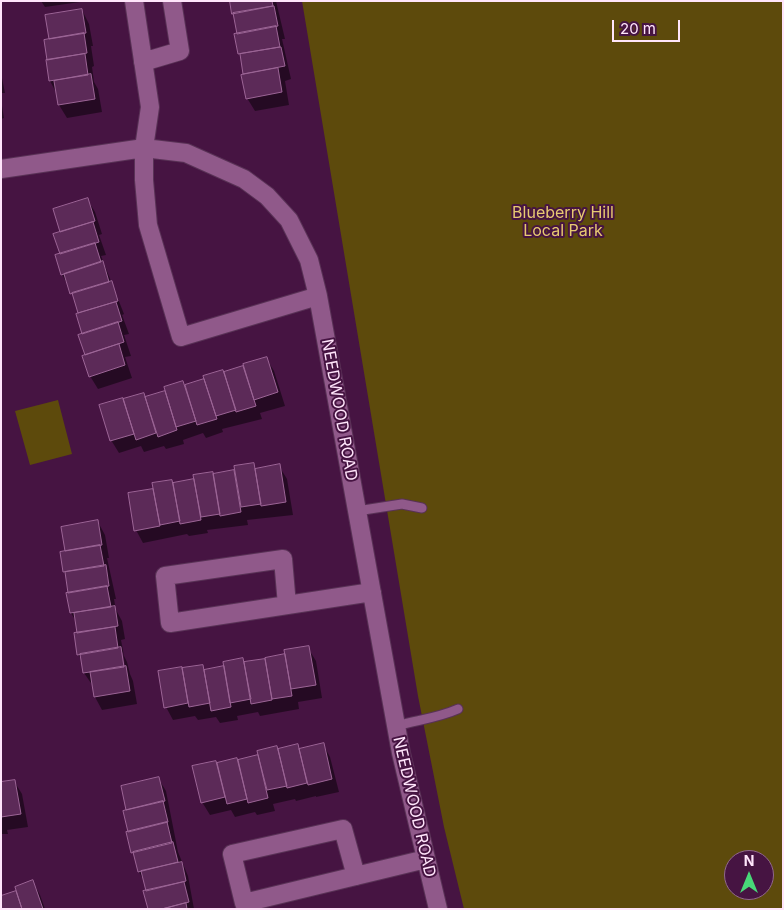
<!DOCTYPE html>
<style>
body{margin:0}
#map{position:relative;width:784px;height:910px;overflow:hidden;background:#461442;font-family:Inter,sans-serif}
canvas{display:block}
.frame{position:absolute;inset:0;border:2px solid #ffe5fb;pointer-events:none}
.north{position:absolute;left:724px;top:850px;width:50px;height:50px;box-sizing:border-box;background:#461442;border:1px solid #90688c;border-radius:50%;rotate:0deg;font-size:14px;font-weight:700;line-height:20px;text-align:center;color:#ffe5fb}
.north::after{content:'';display:block;margin:auto;width:18px;height:22px;background:#48d778;clip-path:polygon(50% 0,100% 100%,50% 72%,0 100%)}
.scale{position:absolute;left:612px;top:20px;width:68px;height:22px;box-sizing:border-box;border:2px solid #ffe5fb;border-top:0;padding-left:6px;font-size:15px;line-height:18px;white-space:nowrap;color:#ffe5fb;-webkit-text-stroke:4px #461442;paint-order:stroke}
</style>
<div id="map">
<canvas width="784" height="910"></canvas>
<div class="frame"></div>
<div class="north">N</div>
<div class="scale">20 m</div>
</div>
<script>
const g = document.querySelector('canvas').getContext('2d');
g.lineJoin = 'round';
function fillPath(path, color) { g.fillStyle = color; g.fill(path, 'evenodd'); }
function trace(path, color, width, dash) { g.strokeStyle = color; g.lineWidth = width; g.lineCap = dash ? 'butt' : 'round'; g.setLineDash(dash || []); g.stroke(path); }
function drawText(font, color, halo, rows, align = 'center') {
  g.font = font + ' Inter,sans-serif'; g.lineWidth = 4; g.setLineDash([]); g.textBaseline = 'middle'; g.strokeStyle = halo; g.fillStyle = color; for (const [text, x, y, turn = 0] of rows) {
    g.save(); g.translate(x, y); g.rotate((+turn || 0) * Math.PI / 180); g.textAlign = isNaN(turn) ? turn : align; if (halo) g.strokeText(text, 0, 0); g.fillText(text, 0, 0); g.restore();
  }
}
const green = new Path2D(`
 M302,1h481v908h-319l-20,-82 -26,-131zM734,860h30v30h-30z
 M58,400l14,54 -42,11 -15,-54z`);
const shadow = new Path2D(`
 M41,1h39v1l-35,5z
 M231,1h45l9,38h-3l9,40 -6,2 4,24 -34,6 -8,-13 -2,-23 -9,-40h3z
 M82,10l7,14 4,22h-2l3,20 -2,1 2,15 4,7 4,23 -35,6 -8,-13 -2,-11 -7,-13 -5,-40 6,-1 -5,-24z
 M1,73l4,20h-4z
 M1,100l3,18 -3,1z
 M87,199l8,13 7,22 -3,1 7,20 -5,1 23,58 -2,1 7,19 -5,1 7,21 -6,1 7,21 -34,11 -8,-13 -10,-40 3,-1 -3,-21 -4,-12 -14,-28 -1,-19v-22z
 M266,358l8,13 11,35 -25,7 2,6 -40,10 1,3 -17,6 -3,-5 -20,7 1,4 -18,5 -2,-3 -20,6 -3,-6 -22,7 -8,-13 34,-42 21,-7 17,-9 2,4 21,-6 -1,-3 40,-10z
 M253,464l3,6 23,-4 8,13 6,36 -46,5 1,5 -41,5 1,3 -19,3 -2,-2 -44,9 -7,-13 -7,-36 26,-4 17,-9 1,3 63,-13z
 M98,522l7,13 4,23h-2l9,41h-2l2,11 6,11 3,18 -4,1 3,16 3,6 3,12 3,7 4,23 -35,6 -7,-13 -2,-11 -9,-13 -2,-12 -4,-7 -1,-31 -6,-10 -4,-37 -3,-4 -3,-19 6,-1 -4,-24zM120,650l3,3 3,20h-2z
 M308,648l8,13 6,37 -24,4 1,7 -39,7 -2,-4 -21,4 1,4 -18,3 -4,-6 -18,3 -3,-4 -22,4 -7,-13 -6,-34 42,-7 3,5 20,-4 18,-7 2,4 20,-4z
 M323,744l7,13 9,35 -23,5v-1l-20,5 -1,-2 -22,5 2,7 -18,4 -2,-3 -20,5 -4,-7 -21,5 -8,-13 15,-38 43,-8 17,-9 1,3 19,-5 3,5z
 M158,778l8,13 12,61 10,24 6,33h-45l-4,-26 -6,-11 -10,-40 -1,-21 -6,-24z
 M14,781l8,13 6,33 -21,3 1,4h-7v-51z
 M33,882l7,13 5,14h-44v-12l17,-6z`);
const building = new Path2D(`
 M230,1h42l1,5 -41,8z
 M273,6h1l4,20 -41,8 -4,-21z
 M82,9l4,24 -37,6 -4,-24z
 M276,26l4,21 -42,7 -4,-20z
 M84,33l3,20 -40,7 -3,-20z
 M280,47h1l4,19 -42,8 -3,-20z
 M85,54l3,21 -39,6 -3,-21z
 M278,68l4,24 -36,7 -5,-24z
 M91,74l4,25 -37,6 -4,-24z
 M88,198l7,23 -35,11 -7,-23z
 M93,222l6,20 -39,12 -7,-20z
 M95,243l6,19 -40,13 -6,-20z
 M103,261l6,21 -39,12 -6,-20z
 M112,281l6,20 -40,12 -6,-20z
 M116,302l6,19 -40,13 -6,-20z
 M118,322l6,20 -39,13 -7,-20z
 M119,344l6,21 -36,12 -7,-21z
 M267,357l11,35 -24,8 -11,-36z
 M243,366l13,40 -20,6 -12,-40z
 M223,370l13,40 -20,6 -13,-40z
 M204,379l13,40 -20,6 -12,-40z
 M183,381l13,40 -20,6 -12,-40z
 M165,391l12,39 -19,7 -13,-40z
 M144,393l12,40 -20,7 -13,-41z
 M123,398l11,36 -24,7 -11,-36z
 M254,463l7,41 -20,3 -7,-41z
 M280,464l6,38 -25,4 -6,-37z
 M234,470l7,42 -21,4 -7,-42z
 M213,472l7,42 -19,3 -8,-42z
 M194,479l7,41 -21,4 -7,-41z
 M172,480l8,41 -20,4 -8,-42z
 M153,489l7,37 -26,5 -6,-38z
 M98,520l4,25 -37,6 -4,-24z
 M100,545l4,21 -41,6 -3,-20z
 M106,565l3,21 -41,7 -3,-21z
 M107,586l4,21 -41,6 -4,-20z
 M115,606l3,20 -41,7 -3,-20z
 M115,627l3,21 -41,7 -3,-22z
 M309,646l7,39 -25,4 -7,-39z
 M121,647l3,20 -41,6 -3,-19z
 M285,654l7,42 -20,3 -7,-41z
 M243,658l8,41 -21,4 -7,-41z
 M265,659l7,41 -21,4 -7,-42z
 M203,665l7,38 -21,4 -7,-39z
 M126,666l4,25 -36,6 -4,-25z
 M224,666l7,41 -20,4 -7,-41z
 M182,667l6,36 -24,5 -6,-37z
 M324,743l8,36 -24,6 -9,-36z
 M298,744l9,39 -20,5 -9,-39z
 M277,746l10,40 -20,4 -10,-39z
 M258,755l10,43 -20,5 -10,-43z
 M237,758l10,41 -20,5 -10,-41z
 M216,761l9,36 -24,6 -9,-37z
 M159,777l6,24 -39,9 -5,-24z
 M15,780l6,34 -20,3v-35z
 M163,801l5,21 -40,10 -5,-21z
 M167,822l5,21 -41,10 -5,-21z
 M173,842l5,20 -40,10 -5,-20z
 M182,862l4,19 -40,10 -5,-20z
 M33,880l10,29h-21l-7,-22z
 M184,882l5,20 -27,7h-14l-5,-18z
 M16,891l6,18h-21v-13z
 M186,903l1,6h-25z`);
const lane = new Path2D(`
 M357,511l45,-7 20,4
 M396,726c21,-6 42,-8 62,-17`);
const street = new Path2D(`
 M134,1l16,106 -6,41v32l4,45 33,112 137,-41
 M143,62l37,-11 -8,-50
 M1,169l143,-21 42,5 58,26 23,17 22,24 20,40 9,36 83,457 37,156
 M287,605l-4,-46 -118,17 5,47 202,-31
 M356,876l-13,-47 -111,25 12,49c60,-14 121,-29 182,-44`);
const parkNames = [
 ["Blueberry Hill",563,213],
 ["Local Park",563,231]
];
const streetNames = [
 ["NEEDWOOD ROAD",339,410,80],
 ["NEEDWOOD ROAD",414,807,77]
];
fillPath(green, '#5d4a0c');
fillPath(shadow, '#0007');
fillPath(building, '#5c2a58');
trace(building, '#9c6596', 1);
trace(lane, '#593256', 11);
trace(street, '#593256', 20);
trace(lane, '#90598a', 9);
trace(street, '#90598a', 18);
drawText('16px', '#e7c971', '#461442', parkNames);
drawText('16px', '#ffe5fb', '#461442', streetNames);
</script>
